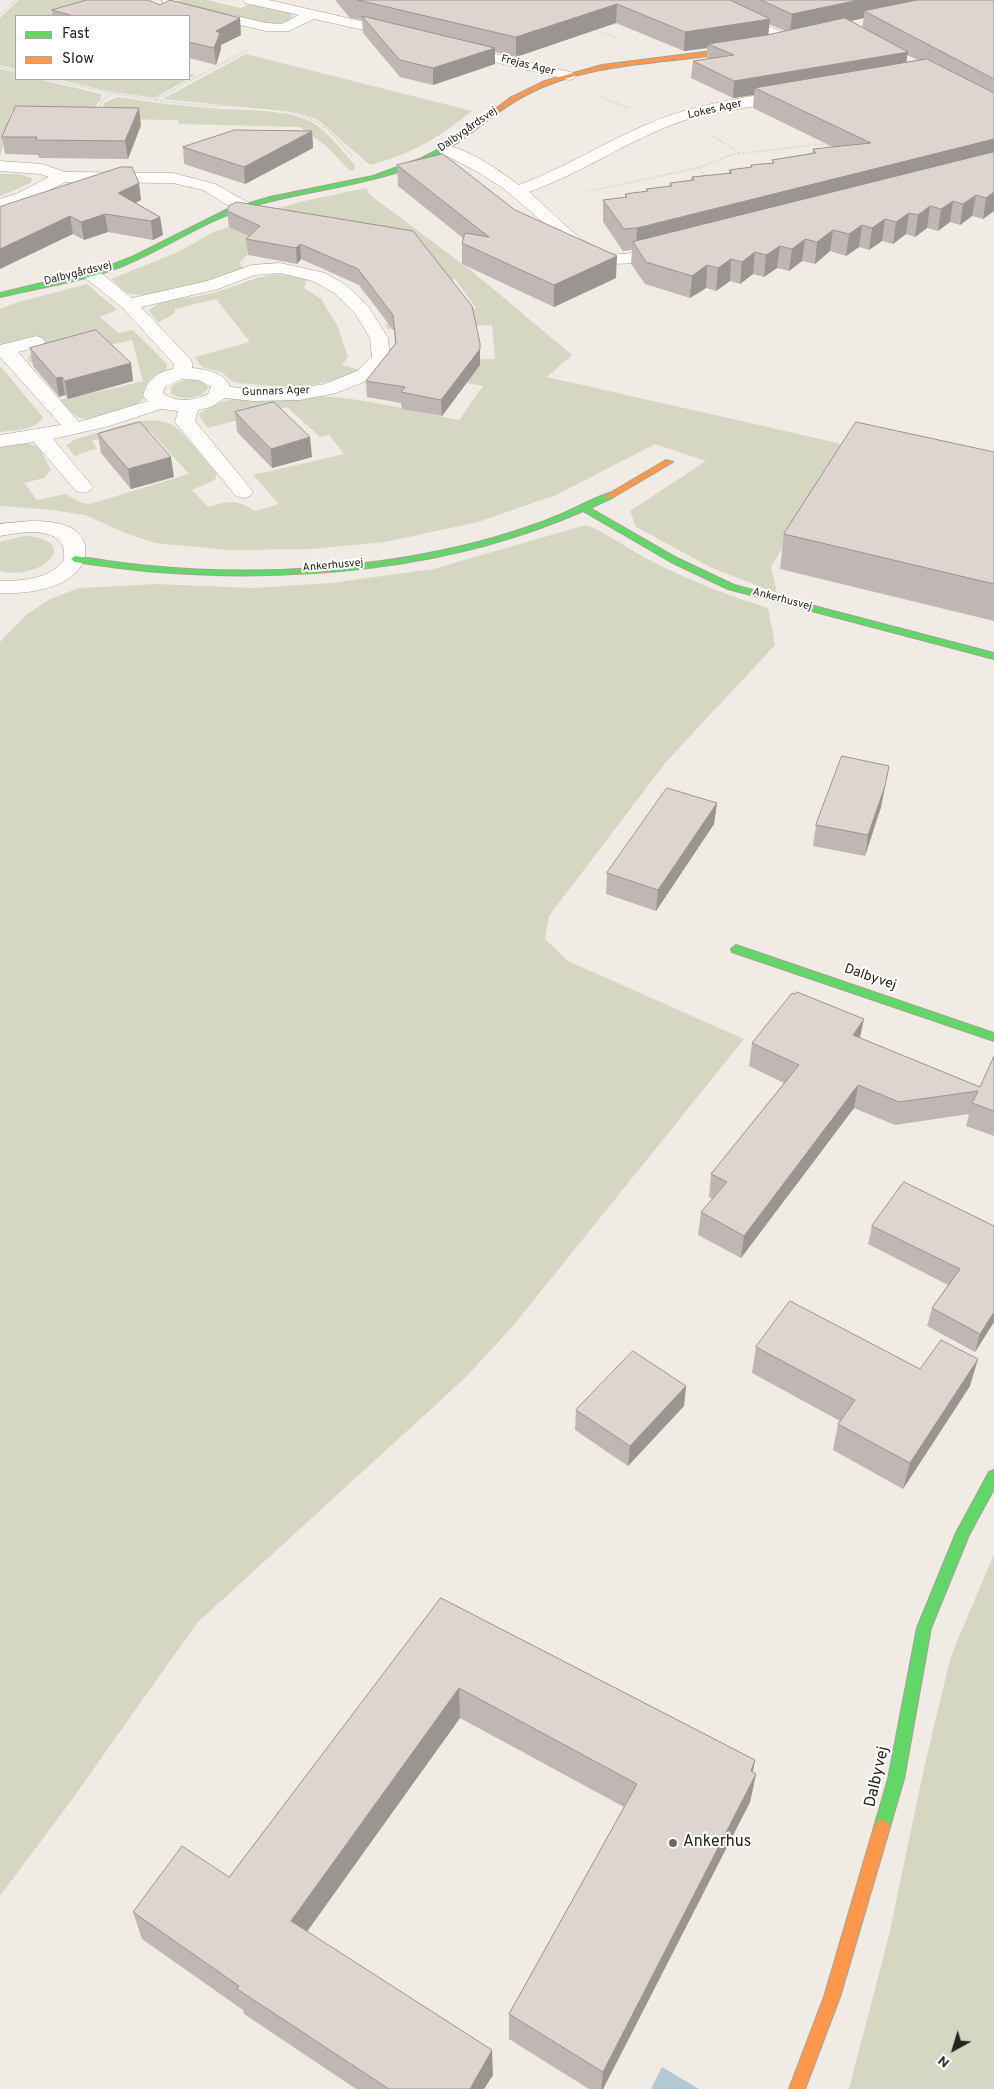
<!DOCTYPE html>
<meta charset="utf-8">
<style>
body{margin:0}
#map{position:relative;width:994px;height:2089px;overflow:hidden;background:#f0ece3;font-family:Overpass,sans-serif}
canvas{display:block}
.legend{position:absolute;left:15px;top:15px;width:175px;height:65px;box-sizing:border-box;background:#fff;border:1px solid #a8a7a5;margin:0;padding:6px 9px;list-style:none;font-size:15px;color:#25231d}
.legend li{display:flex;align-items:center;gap:10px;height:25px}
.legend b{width:25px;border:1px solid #a8a7a5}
.north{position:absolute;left:929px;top:2024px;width:50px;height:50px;-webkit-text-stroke:4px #fff;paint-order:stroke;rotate:219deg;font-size:14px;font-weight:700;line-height:20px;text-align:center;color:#25231d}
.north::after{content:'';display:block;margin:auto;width:18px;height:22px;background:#25231d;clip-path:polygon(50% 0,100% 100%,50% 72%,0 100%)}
</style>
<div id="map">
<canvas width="994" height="2089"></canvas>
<ul class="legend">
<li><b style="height:6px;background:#63d668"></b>Fast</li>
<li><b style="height:6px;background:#ff974d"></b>Slow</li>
</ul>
<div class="north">N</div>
</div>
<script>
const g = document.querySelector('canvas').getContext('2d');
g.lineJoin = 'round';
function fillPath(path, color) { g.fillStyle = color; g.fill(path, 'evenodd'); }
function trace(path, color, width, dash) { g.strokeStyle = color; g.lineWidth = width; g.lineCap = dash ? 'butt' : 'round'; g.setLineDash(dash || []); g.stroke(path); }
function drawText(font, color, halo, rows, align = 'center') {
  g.font = font + ' Overpass,sans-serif'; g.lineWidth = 4; g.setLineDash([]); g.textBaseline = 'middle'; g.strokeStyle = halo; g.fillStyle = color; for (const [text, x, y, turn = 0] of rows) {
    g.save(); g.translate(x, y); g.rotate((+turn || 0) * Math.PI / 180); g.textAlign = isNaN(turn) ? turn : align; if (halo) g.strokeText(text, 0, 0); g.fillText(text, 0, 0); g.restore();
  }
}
const green = new Path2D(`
 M19,0h116l-62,16h-57v53l-16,-4v-47z
 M180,0h27l34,8 12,-5 35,9 5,4c-11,20 -91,-7 -110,-11z
 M246,54l226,57c-35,28 -58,42 -102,54l-53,-46 -22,-7 -132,-13z
 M0,69l16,4v6h22l63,15v5l-23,31 4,-18h-71l-11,45z
 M189,74l6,1 -41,23 -51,-8 -46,-11h132z
 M118,97c34,6 68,9 103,12 23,1 71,1 91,13 15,9 31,30 43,43l-1,5 -4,1 -24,-25 -26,-19 -121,-3 -2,-4 -79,-1 6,-16z
 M0,174h19l13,4 -1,5 -31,13z
 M366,188l4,7 103,77 99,83 -25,22 291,66 5,4 -72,120 6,26 -65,-25 -76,-41 -6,-16 76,-50 -51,-17 -99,51 -78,27 -93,20 -74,7 -83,1 -73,-7 -30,-10 -40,-18 -34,-5 -51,-4v-60l24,-4 15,5 12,23 -7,8 -20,5 13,17 28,-6 17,9 8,1 99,-30 -39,-43 -17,-3 -41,13 5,7 -22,8 -9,-11 10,-6c25,-6 72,-28 96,-14 11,6 35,38 45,48l-2,7 -23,10 16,17c21,-6 28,-8 47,4l24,-7 -26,-29 91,-21 -15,-19 -9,2 -33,-30 -79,21 -7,-9 -2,-5c32,-22 53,-16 89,-15 15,0 31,-4 46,-2 42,4 84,15 125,23l24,-34 -95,-18 7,-6 100,-3 -3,-34 -105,4 -1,-5 90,-16 -21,-29 -91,14 -3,-4 70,-32 -114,9 -9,-4 33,-34 -58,-9 -44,44 6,6c-23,8 -99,35 -119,23 -5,-3 -10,-9 -15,-13l67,-27 32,-18 55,-22 39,-11z
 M275,274l25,3 7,3 -3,8 17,11 16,26 11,32 -6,8 17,5c-41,21 -77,17 -121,13l-7,-2 -8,-8 -21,-6 -7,-10 55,-15 -34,-43 -41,10v4l-17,10 -9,-12c11,-14 39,-12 55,-16 24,-5 46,-17 71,-21z
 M87,284l30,26 -17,7 18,16 15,-3 34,34v6c-8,4 -17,8 -21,16 -3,5 0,10 -4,14 -10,11 -49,22 -62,18 -8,-3 -15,-12 -21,-18 28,-7 56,-11 84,-19l-11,-41 -102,22 -2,-5 8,-6 12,-4 -9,-10 -39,10v-38l15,-6z
 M0,366l43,51c-8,14 -28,13 -43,15z
 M191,379l11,3 6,5 -1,3c-9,10 -25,10 -36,4v-7l7,-5z
 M586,525c25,10 44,25 67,37 38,19 76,34 115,46l7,37 -109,117 -117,154 -4,23 23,22 176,78 -231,287 -48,52 -268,245 -129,182 -68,91v-1254l26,-27 24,-16 29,-11 78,-4 96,4 78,-5 102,-14z
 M24,536c60,3 18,46 -24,35v-29z
 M994,1554v535h-145l40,-154 35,-167 27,-112z`);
const water = new Path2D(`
 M662,2067l37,22h-48z`);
const path = new Path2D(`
 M0,14l16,-14
 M594,29l22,9
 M0,67l16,4
 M48,79c46,11 92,20 139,25 39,4 85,-2 122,14 17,7 30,24 43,37
 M599,96l29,12
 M156,99l91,-49
 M97,111l5,-10 8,-7
 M713,136l26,17
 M698,168l9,11
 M589,191l109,-23 36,-14 89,-10 9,2`);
const street = new Path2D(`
 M162,0h14l5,3 85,20 16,1 17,-9 -54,-12 -2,-3h26l131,30 5,1 2,3 -2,3 -5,1 -86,-19 -25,12h-23l-95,-22 -8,-5z
 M696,0h18l80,38 2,3 -2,3h-10l-86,-41z
 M459,45l115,28 2,3 -2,3 -5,1 -115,-28 -2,-3 2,-3z
 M790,90l5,2 3,3 -3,3c-37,10 -76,11 -113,23 -53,19 -100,52 -153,71 20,16 57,59 82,62 19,2 39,-6 57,-10l6,1 3,4 -3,4c-35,9 -61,19 -95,0l-76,-65 -27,-17 -37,-19 -2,-3 2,-3c19,-5 64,27 80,39 45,-17 86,-43 131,-62 44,-19 93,-25 140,-33z
 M0,161l42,3 23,8 108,1 42,11 34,19 2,4 -2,4h-12l-34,-21 -30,-7 -107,-1 -36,17 -30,10v-10l18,-6 31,-16 -9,-3 -40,-3z
 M280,263l45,10 21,12 22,21 20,32 2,20 -19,21 -35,14 -36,7 -47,1 -28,-3 -14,9 -13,3 -3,11 55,67 3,4 -3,4 -7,2 -7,-2 -61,-74 3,-11 -17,-2 -52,17 -56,13 40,48 -3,4 -7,2 -7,-2 -42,-49 -34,5v-12l61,-10 -61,-68v-12l36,-9 6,2 3,4 -3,4 -24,6 61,70 69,-21 -5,-6c5,-16 14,-23 30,-26l1,-5 -51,-56 -39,-31 -3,-4 3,-4 6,-1 6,1 36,29 75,-17 45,-16zM280,273l33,8 21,12 21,20 15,25 2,19 -15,14 -32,13 -25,4 -47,1 -23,-2c-4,-14 -25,-18 -38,-19v-5l-2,-4 -49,-52 77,-18 37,-14zM182,379l17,1 12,7 -3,7c-15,7 -31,9 -45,-1l2,-6z
 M31,521c14,0 30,1 42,8 21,14 13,39 -5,50 -19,12 -46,15 -68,14v-12c21,0 51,-2 64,-21 4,-36 -41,-28 -64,-24v-12z`);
const fast = new Path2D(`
 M447,145l2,1v2c-15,9 -31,17 -48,23 -50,17 -105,21 -155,37 -43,14 -80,40 -121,57 -39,16 -84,22 -125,32v-4l104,-25 30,-12 92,-46 44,-13 103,-21 49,-18z
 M609,493l3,1v4l-22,10 87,50 57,27 260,68v6l-266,-70 -57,-27 -88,-51c-131,58 -284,72 -425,61 -28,-2 -55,-6 -83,-10l-4,-3 4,-3c25,4 50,8 75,10 114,11 240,2 350,-30 19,-6 39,-12 57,-20 17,-7 34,-17 52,-23z
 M736,945l258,88v8l-262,-89 -1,-3z
 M994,1470v19l-25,46 -38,93 -27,151 -14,48 -3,5 -5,3 -5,-3 -3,-5 14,-48 29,-151 39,-95 33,-61z`);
const slow = new Path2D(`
 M744,47l2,1v2c-75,15 -153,9 -222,46 -27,14 -49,36 -75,52l-5,-1 66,-49 35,-17 57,-16z
 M666,460l7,2 -61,36h-6l-1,-2z
 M882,1819l5,3 3,5 -50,170 -35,92h-16l35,-92 50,-170 3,-5z`);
const wall = new Path2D(`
 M335,0h659v211l-11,8 -11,-3 -12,9 -10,-3 -12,9 -11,-3 -12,9 -9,-3 -13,10 -11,-3 -13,9 -10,-3 -13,9 -16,-5 -15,13 -13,-3 -13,10 -12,-3 -13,9 -11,-3 -13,10 -10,-3 -14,10 -10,-3 -16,10 -45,-14 -14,-20 1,-14 -9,1 -20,-29v-22l22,-2v-4l21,-2v-3l23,-3 1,-3 21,-3 1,-3 37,-4v-3l21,-2 1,-3 21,-2v-3l40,-7 1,-4 20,-2 -80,-39 1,-13 -21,3 -42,-20 2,-17 14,-2v-11l-23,3 -68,-28 -100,34 -21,-5v12l-62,21 -33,-8 -37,-44 -1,-13 -12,-2zM864,18l-2,10 -12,-7zM769,24l16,7 -17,4zM907,55l11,5 -12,2z
 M160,5l81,30 -20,10v4l-5,16 -27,-7v-42h-136l-1,-6z
 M141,125l-13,34 -89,-1 -1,-3 -33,-1 -3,-17z
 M312,131l1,17 -68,36 -61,-20 -1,-17z
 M397,165l118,45 101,68 -62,29 -92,-43v-21l1,-5 -65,-52z
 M141,200l-5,3 24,14 3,18 -10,5 -45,-8 -24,8 -11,-6 -73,-27z
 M227,211l186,20 67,112v22l-38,51 -40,-7 -1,-6 -34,-6 -1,-16 29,-37 -1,-13 -35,-46 -58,-26 -4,5 -49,-9 -2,-16 3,-3 -20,-9z
 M30,348l101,15 2,18 -65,18 -3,-4 -6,2 -26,-31z
 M235,412l77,45 -40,11 -35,-36z
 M98,434l76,43 -43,12 -30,-36z
 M994,452v169l-214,-52 4,-35z
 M889,766l-8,41 -16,49 -52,-10 3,-21z
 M717,803l-3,21 -58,87 -50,-17 1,-21z
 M860,1038l120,49 14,-31v80l-28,-10 3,-12 -74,11 -41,-17 -113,150 -43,-23 3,-23 12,-13 -4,-2 2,-23 73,-91 -35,-17 3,-23z
 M904,1182l90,140 -19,30 -48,-26 5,-18 16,-23 -80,-41 4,-18z
 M756,1347l164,22 50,17 -67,103 -70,-39 5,-26 2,-3 -88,-48z
 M686,1386l-2,20 -56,60 -53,-36 1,-20z
 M441,1598l314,162 -2,12 3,2 -6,28 -147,287h-14l-80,-50v-25l115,-207 -164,-89 -153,213 186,144 -9,14h-128l-112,-75 -1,-4 -101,-71 -9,-27 96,-35z`);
const shadedWall = new Path2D(`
 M859,0h89l-84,11v7l-74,16 2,-20z
 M617,4l-1,19 -100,34v-20z
 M240,18l1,17 -20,10v4l-5,16 -2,-17 2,-17z
 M770,19l-2,19 -60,6 -1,4 -23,3 1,-19z
 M495,48v16l-62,21v-17z
 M908,52l-3,17 -150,19 -1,7 -21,3 1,-17z
 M139,108l2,17 -13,34 -3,-18z
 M312,131l1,17 -68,36 -1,-17z
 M994,139v18l-358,90 1,-19z
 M139,183l2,17 -21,10 -2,-17z
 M994,192v19l-11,8 3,-21z
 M976,195l-4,21 -12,9 3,-21z
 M953,201l-3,21 -12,9 3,-22z
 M930,206l-3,22 -12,9 3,-22z
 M909,213l-3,21 -13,10 3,-22z
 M105,214l3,18 -24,8 -3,-18z
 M70,216l3,18 -73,35v-20z
 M160,217l3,18 -10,5 -2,-19z
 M885,219l-3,22 -13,9 3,-22z
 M862,225l-3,22 -13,9 3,-22z
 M833,230l-3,21 -15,13 2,-22z
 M805,239l-3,22 -13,10 3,-22z
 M300,244l1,15 -4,5 -1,-16z
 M780,246l-3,22 -13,9 2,-22z
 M755,252l-2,22 -13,10 2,-22z
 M617,256l-1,22 -62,29v-22z
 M731,259l-1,22 -14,10 2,-23z
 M707,265l-1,23 -16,10 2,-22z
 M480,349v16l-38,51 -1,-16z
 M131,363l2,18 -65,18 -3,-18z
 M62,377l3,18 -6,2 -3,-19z
 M310,437l2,20 -40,11 -1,-19z
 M171,457l3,20 -43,12 -3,-20z
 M889,766l-8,41 -16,49 3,-21z
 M717,803l-3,21 -58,87 2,-21z
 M864,1019l-5,23 -6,-7z
 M858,1085l-4,23 -113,150 3,-22z
 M994,1312v10l-19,30 5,-18z
 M978,1359l-8,27 -67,103 7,-26z
 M686,1386l-2,20 -56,60 2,-20z
 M459,1688l1,30 -164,229 -5,-26z
 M755,1760l-5,25 6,-11 -6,28 -147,287h-2l2,-17 148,-301z
 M492,2050l1,25 -9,14h-14z`);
const building = new Path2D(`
 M87,0h61l12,5 10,-5 70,18 -24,13 4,2 -6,15 -25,-6v-26h-115l-22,-6z
 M358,0h372l40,19 -85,13 -68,-28 -101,33z
 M761,0h98l-67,14z
 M917,0h77v79l-130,-68z
 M362,16l133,32 -62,20 -33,-8z
 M845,18l63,34 -174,29 -41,-20 41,-6 -26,-11 59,-9z
 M927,59l67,34v46l-357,89 -13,1 -21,-29 24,-3 -2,-3 23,-3 -2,-2 26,-3 -2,-3 24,-3 -2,-3 40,-4 -3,-3 23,-3 -1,-2 23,-2 -2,-3 44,-7 -3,-4 58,-6 -116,-55z
 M16,106l123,2 -14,33 -89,-1 1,-3h-35z
 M235,130l77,1 -68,36 -61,-20z
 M994,152v40l-8,6 -10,-3 -13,9 -10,-3 -12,8 -11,-3 -12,9 -9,-2 -13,9 -11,-3 -13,9 -10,-3 -13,9 -16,-4 -16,12 -12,-3 -13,10 -12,-3 -14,9 -11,-3 -13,10 -11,-3 -13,9 -11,-3 -15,11 -46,-14 -13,-20z
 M443,154l72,56 102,46 -63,29 -92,-42 3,-10 24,4 -92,-72z
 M121,167h11l7,16 -21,10 42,24 -9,4 -46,-7 -24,8 -11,-6 -70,33v-42z
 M237,202l176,29 59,75 8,37v6l-39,51 -40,-8 4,-5 -39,-6 30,-38 -3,-28 -35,-46 -58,-25 -4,4 -50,-9 14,-13 -33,-15 2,-5z
 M96,330l35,33 -66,18 -3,-4 -6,1 -26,-30z
 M274,402l36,35 -39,12 -36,-37z
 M140,422l31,35 -43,12 -30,-35z
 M856,422l138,30v132l-210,-50z
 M842,756l47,10 -4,20 -17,49 -52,-10z
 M667,788l50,15 -59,87 -51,-17z
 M797,992l67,27 -11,16 127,52 14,-31v55l-22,-8 6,-12 -79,11 -41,-17 -114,151 -43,-24 26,-30 -16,-8 88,-109 -47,-22 40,-50 3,1z
 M904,1182l90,44v86l-14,22 -48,-26 28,-39 -88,-43z
 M790,1301l130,68 21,-29 37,19 -68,104 -72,-39 17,-24 -99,-53z
 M633,1351l53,35 -56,60 -54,-36z
 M441,1598l314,162 -4,11 5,3 -153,298 -94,-58 128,-230 -178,-96 -168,233 201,129 -22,39h-81l-152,-100 2,-3 -106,-74 49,-66 47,31z`);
const markers = [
 [673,1843,5,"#6c6962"]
];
const farStreetnames = [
 ["Frejas Ager",528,66,14],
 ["Lokes Ager",715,110,-13],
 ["Dalbygårdsvej",468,130,-35],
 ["Dalbygårdsvej",78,274,-14],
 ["Gunnars Ager",276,392,-2],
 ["Ankerhusvej",333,566,-5],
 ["Ankerhusvej",782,600,15]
];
const streetNames = [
 ["Dalbyvej",870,978,19]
];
const nearStreetnames = [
 ["Dalbyvej",878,1777,-77]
];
const nearPoinames = [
 ["Ankerhus",683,1843]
];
fillPath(green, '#d6d7c2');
fillPath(water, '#b4c7d4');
trace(street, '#a4a19a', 1);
trace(fast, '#a4a19a', 2);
trace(slow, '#a4a19a', 2);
trace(path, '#cfcdca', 2, [1, 2]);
fillPath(street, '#fdfcfb');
fillPath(fast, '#63d668');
fillPath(slow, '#ff974d');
fillPath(wall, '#bfb7b4');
fillPath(shadedWall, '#9b9592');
fillPath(building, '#ded5d1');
trace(building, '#9b9592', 1);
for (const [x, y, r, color] of markers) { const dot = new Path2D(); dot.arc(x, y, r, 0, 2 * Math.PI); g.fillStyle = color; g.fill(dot); trace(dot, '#fff', 2); }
drawText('11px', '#25231d', '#fff', farStreetnames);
drawText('14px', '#25231d', '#fff', streetNames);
drawText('16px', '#25231d', '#fff', nearStreetnames);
drawText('16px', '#25231d', '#fff', nearPoinames, 'left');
</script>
